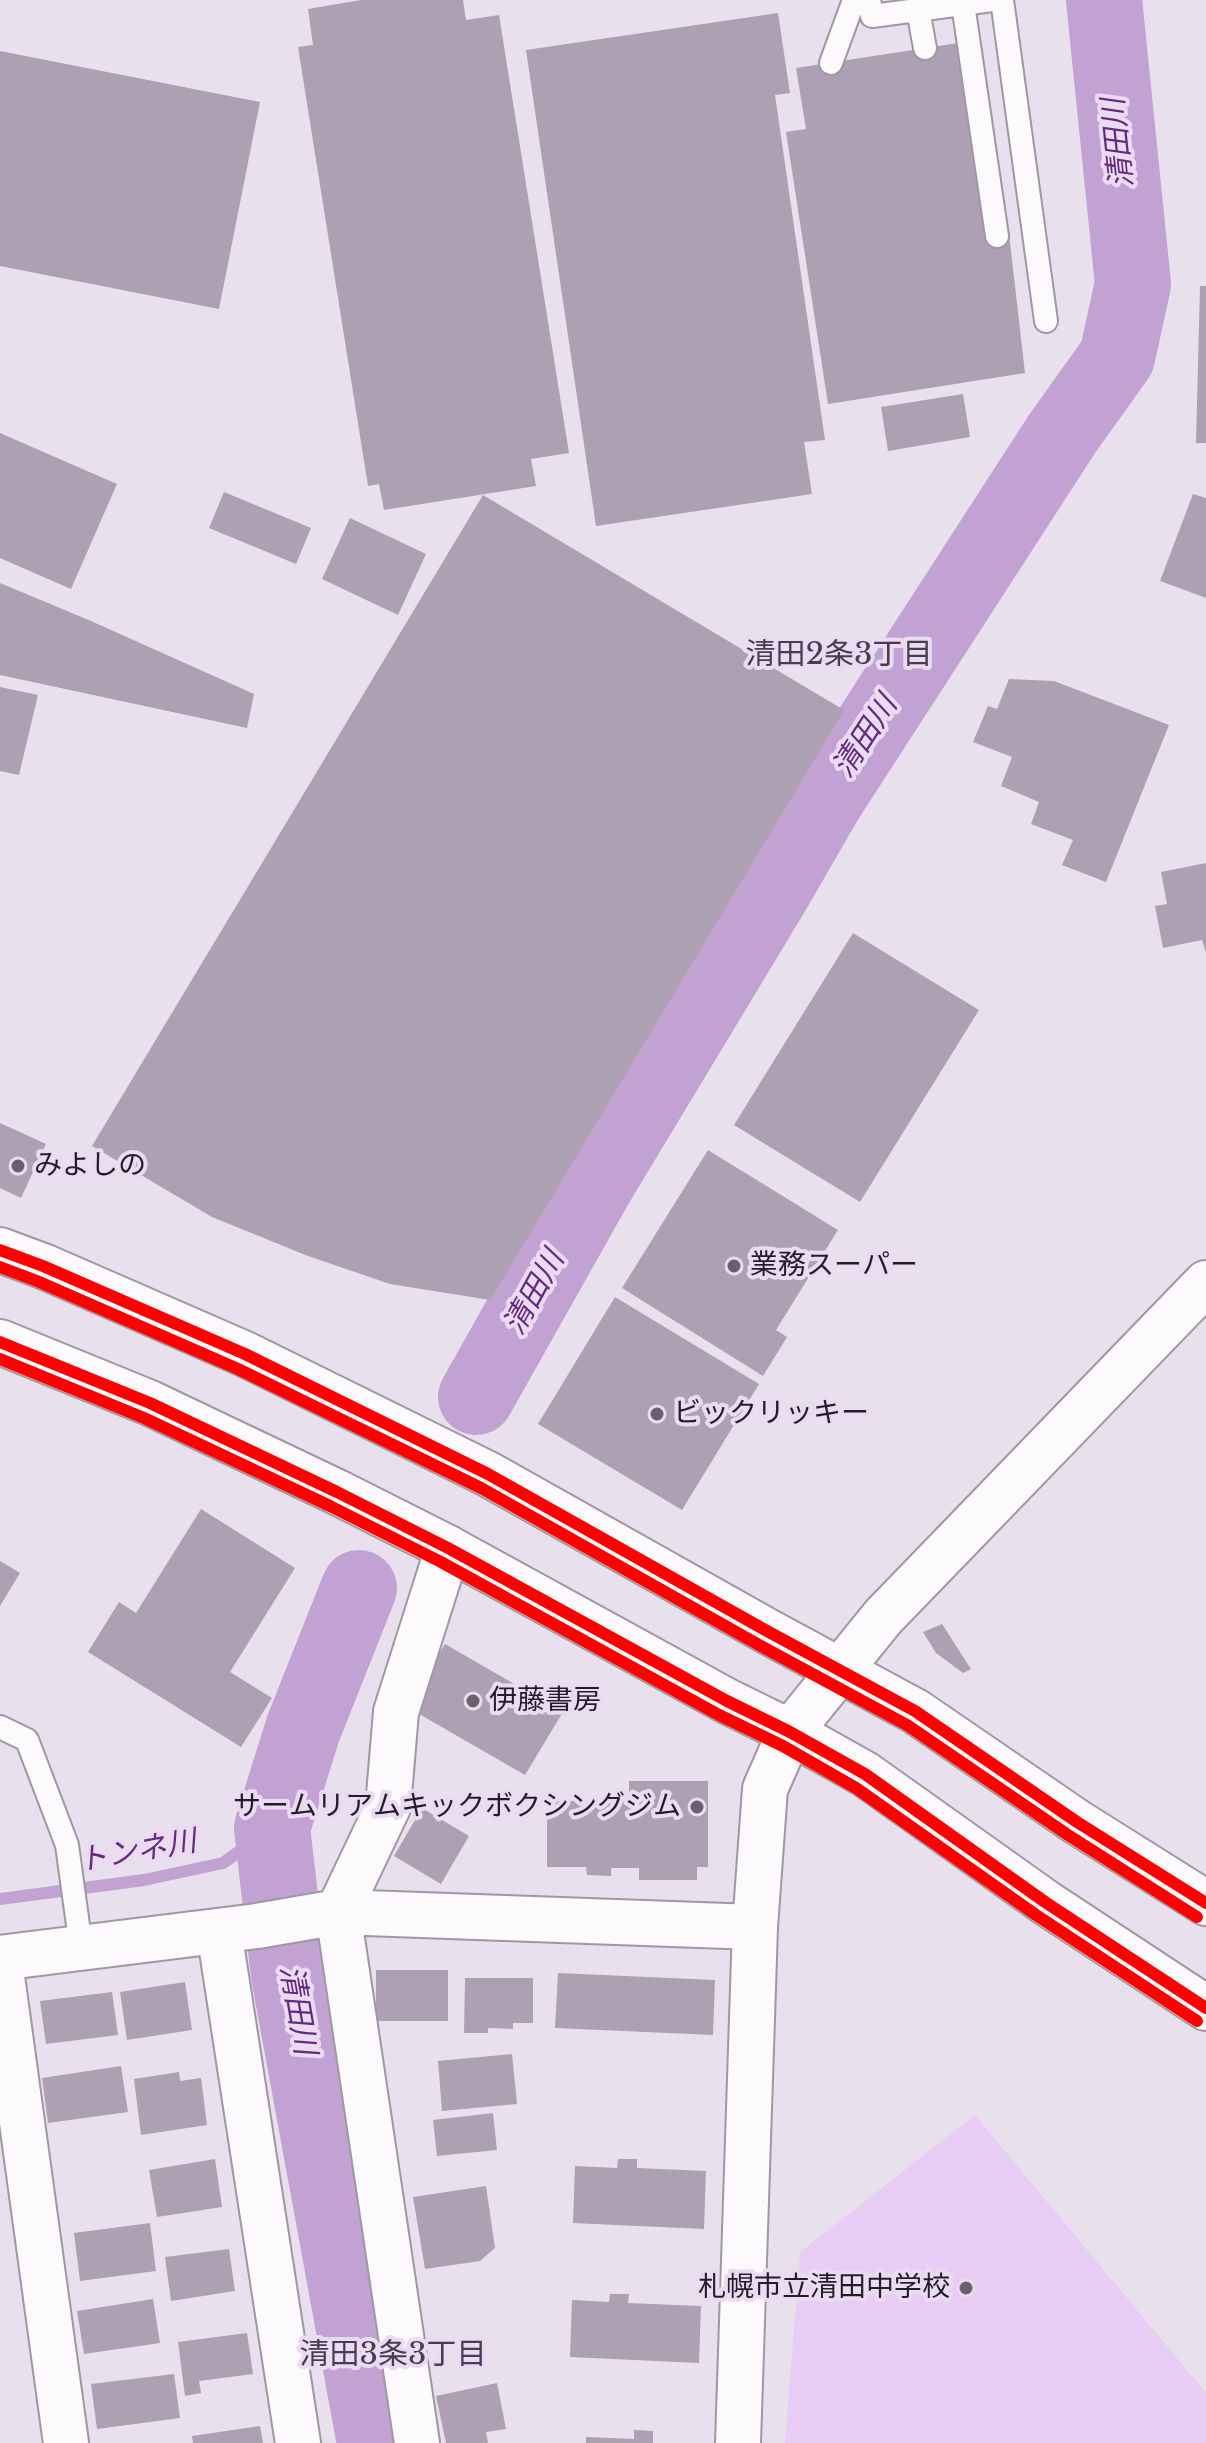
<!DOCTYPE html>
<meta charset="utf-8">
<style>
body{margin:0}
canvas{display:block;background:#e8e0ec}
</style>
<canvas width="1206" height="2443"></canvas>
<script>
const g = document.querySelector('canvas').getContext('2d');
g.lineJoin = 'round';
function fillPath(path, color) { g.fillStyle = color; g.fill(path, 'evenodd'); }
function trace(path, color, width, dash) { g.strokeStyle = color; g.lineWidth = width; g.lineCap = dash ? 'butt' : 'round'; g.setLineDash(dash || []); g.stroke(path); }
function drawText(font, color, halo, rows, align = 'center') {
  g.font = font + ' "Libre Baskerville","Noto Sans JP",serif'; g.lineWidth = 8; g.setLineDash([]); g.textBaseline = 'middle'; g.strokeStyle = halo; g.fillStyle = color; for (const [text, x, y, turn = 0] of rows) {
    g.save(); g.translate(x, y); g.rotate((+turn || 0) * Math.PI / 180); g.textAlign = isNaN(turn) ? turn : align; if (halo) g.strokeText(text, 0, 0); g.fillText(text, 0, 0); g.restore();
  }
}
const green = new Path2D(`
 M975,2115l231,278v50h-421l15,-191z`);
const stream = new Path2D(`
 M0,1899l144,-19 79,-17 49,-35`);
const river = new Path2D(`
 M476,1397l120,-213 178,-295 52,-90 236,-365 55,-77 16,-73 -29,-284
 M359,1588l-56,141 -31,99 17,147 86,468`);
const building = new Path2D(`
 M361,0h102l3,20 33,-5 70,438 -38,6 5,27 -152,24 -5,-26 -11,2 -70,-439 15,-2 -5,-36z
 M778,13l12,80 -15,2 50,345 -21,2 8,52 -216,32 -70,-476z
 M958,43l29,195 22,-4 16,139 -197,31 -42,-272 20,-3 -10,-61z
 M0,51l260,51 -41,207 -219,-43z
 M1200,286h6v157h-10z
 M963,394l7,43 -82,14 -7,-44z
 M0,433l117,51 -46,105 -71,-31z
 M224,492l87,36 -15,36 -87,-36z
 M1193,494l13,4v100l-46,-17z
 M483,495l361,215 -354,590 -100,-16 -82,-28 -96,-39 -120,-71z
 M350,518l76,36 -28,61 -76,-36z
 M0,583l91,38 163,73 -7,34 -247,-53z
 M1009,679l45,2 115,44 -63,157 -44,-17 11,-25 -42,-16 8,-22 -38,-16 11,-29 -39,-15 15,-36 9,3z
 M0,687l38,8 -19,80 -19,-4z
 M1206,863v90l-4,-13 -39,8 -8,-42 12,-2 -6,-32z
 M853,933l126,77 -119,192 -126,-77z
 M0,1123l46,21 -25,54 -21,-10z
 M708,1150l130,80 -62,100 11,7 -24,39 -141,-88z
 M615,1297l144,87 -77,126 -144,-86z
 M201,1509l94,59 -65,104 42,26 -31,49 -153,-95 31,-50 17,11z
 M0,1561l20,12 -20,33z
 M942,1624l29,45 -8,4 -27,-20 -13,-21z
 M445,1644l118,68 -38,63 -118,-68z
 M629,1781h79v86h-11v13h-58v-12h-28v8l-24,-1 -1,-8h-39v-66h82z
 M422,1808l47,28 -28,48 -47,-28z
 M376,1970h72v51h-72z
 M558,1973l157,7 -2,55 -158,-7z
 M465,1978h68v45h-20v6l-25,-1v5h-24z
 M185,1982l7,48 -65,10 -7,-48z
 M112,1992l6,43 -72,9 -6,-43z
 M512,2054l5,50 -75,7 -4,-50z
 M121,2066l7,46 -80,11 -6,-45z
 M179,2072l1,9 21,-3 6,47 -66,10 -7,-56z
 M493,2113l4,37 -60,6 -4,-36z
 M215,2159l7,48 -65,10 -8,-47z
 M618,2159h19v9l69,3 -2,58 -131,-6 2,-57 42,2z
 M486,2186l9,62 -15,13 -55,8 -12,-72z
 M150,2223l6,48 -76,10 -6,-48z
 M229,2249l6,42 -64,10 -6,-44z
 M610,2294h19l-1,9 73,3 -2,57 -129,-6 2,-57 37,2z
 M153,2299l7,44 -76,11 -7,-43z
 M247,2333l6,41 -54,7 2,12 -16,3 -7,-54z
 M174,2374l6,44 -83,11 -6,-45z
 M497,2383l9,46 -20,3 2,11h-42l-10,-47z
 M260,2426l3,17h-70l-1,-7z
 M634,2430l19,1v12h-67v-6l48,2z`);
const lane = new Path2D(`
 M869,0l3,16 120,-16
 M1002,0l44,321
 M963,4l34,232
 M918,10l7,38
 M831,63l23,-63
 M0,1727l27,13 40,105 14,102`);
const street = new Path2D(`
 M219,1931l79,512
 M0,1958l257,-32 81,-14 417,15
 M0,1962l66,481
 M417,2443l-79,-531 50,-105 8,-95 52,-164`);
const secondary = new Path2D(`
 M738,2443l17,-516 10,-138 25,-57 93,-115 323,-334`);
const primary = new Path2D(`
 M0,1250l43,16 202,88 243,120 279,157 148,80 162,111 129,81
 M0,1342l150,61 187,89 111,56 279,153 63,31 75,42 180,128 161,106`);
const bus1 = new Path2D(`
 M0,1250l43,16 202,88 243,120 279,157 148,80 162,111 129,81
 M0,1342l150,61 187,89 111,56 279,153 63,31 75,42 180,128 161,106`);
const bus2 = new Path2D(`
 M0,1267l37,14 201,88 243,119 278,157 148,80 161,110 129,82
 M0,1359l144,59 186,88 111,56 278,153 64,31 73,42 180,127 161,106`);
const markers = [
 [18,1166,8,"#68616b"],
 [734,1266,8,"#68616b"],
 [657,1414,8,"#68616b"],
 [473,1701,8,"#68616b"],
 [697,1807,8,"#68616b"],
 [966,2288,8,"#68616b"]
];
const poiNames = [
 ["みよしの",34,1166],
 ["業務スーパー",750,1266],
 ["ビックリッキー",673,1414],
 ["伊藤書房",489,1701],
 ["サームリアムキックボクシングジム",681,1807,"right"],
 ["札幌市立清田中学校",950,2288,"right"]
];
const waterNames = [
 ["清田川",1119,143,-96],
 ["清田川",866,737,-57],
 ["清田川",535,1293,-61],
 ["トンネ川",137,1852,-10],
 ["清田川",297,2010,80]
];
const neighbourhoodNames = [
 ["清田2条3丁目",839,656],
 ["清田3条3丁目",393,2356]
];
fillPath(green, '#e7cdf4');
trace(stream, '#c2a1d3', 12);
trace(river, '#c2a1d3', 76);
fillPath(building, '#ada0b2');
trace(lane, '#9e98a1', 26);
trace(street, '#9e98a1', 48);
trace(secondary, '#9e98a1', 48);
trace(primary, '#9e98a1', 48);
trace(lane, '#fcfafc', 22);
trace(street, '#fcfafc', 44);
trace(secondary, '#fcfafc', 44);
trace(primary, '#fcfafc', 44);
trace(bus1, '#f00', 12);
trace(bus2, '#f00', 12);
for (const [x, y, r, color] of markers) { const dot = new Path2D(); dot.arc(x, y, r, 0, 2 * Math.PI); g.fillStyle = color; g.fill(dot); trace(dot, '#eadaf2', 3); }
drawText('28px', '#231d26', '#eadaf2', poiNames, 'left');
drawText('italic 30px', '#632b7b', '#eadaf2', waterNames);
drawText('30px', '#493c4f', '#eadaf2', neighbourhoodNames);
</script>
